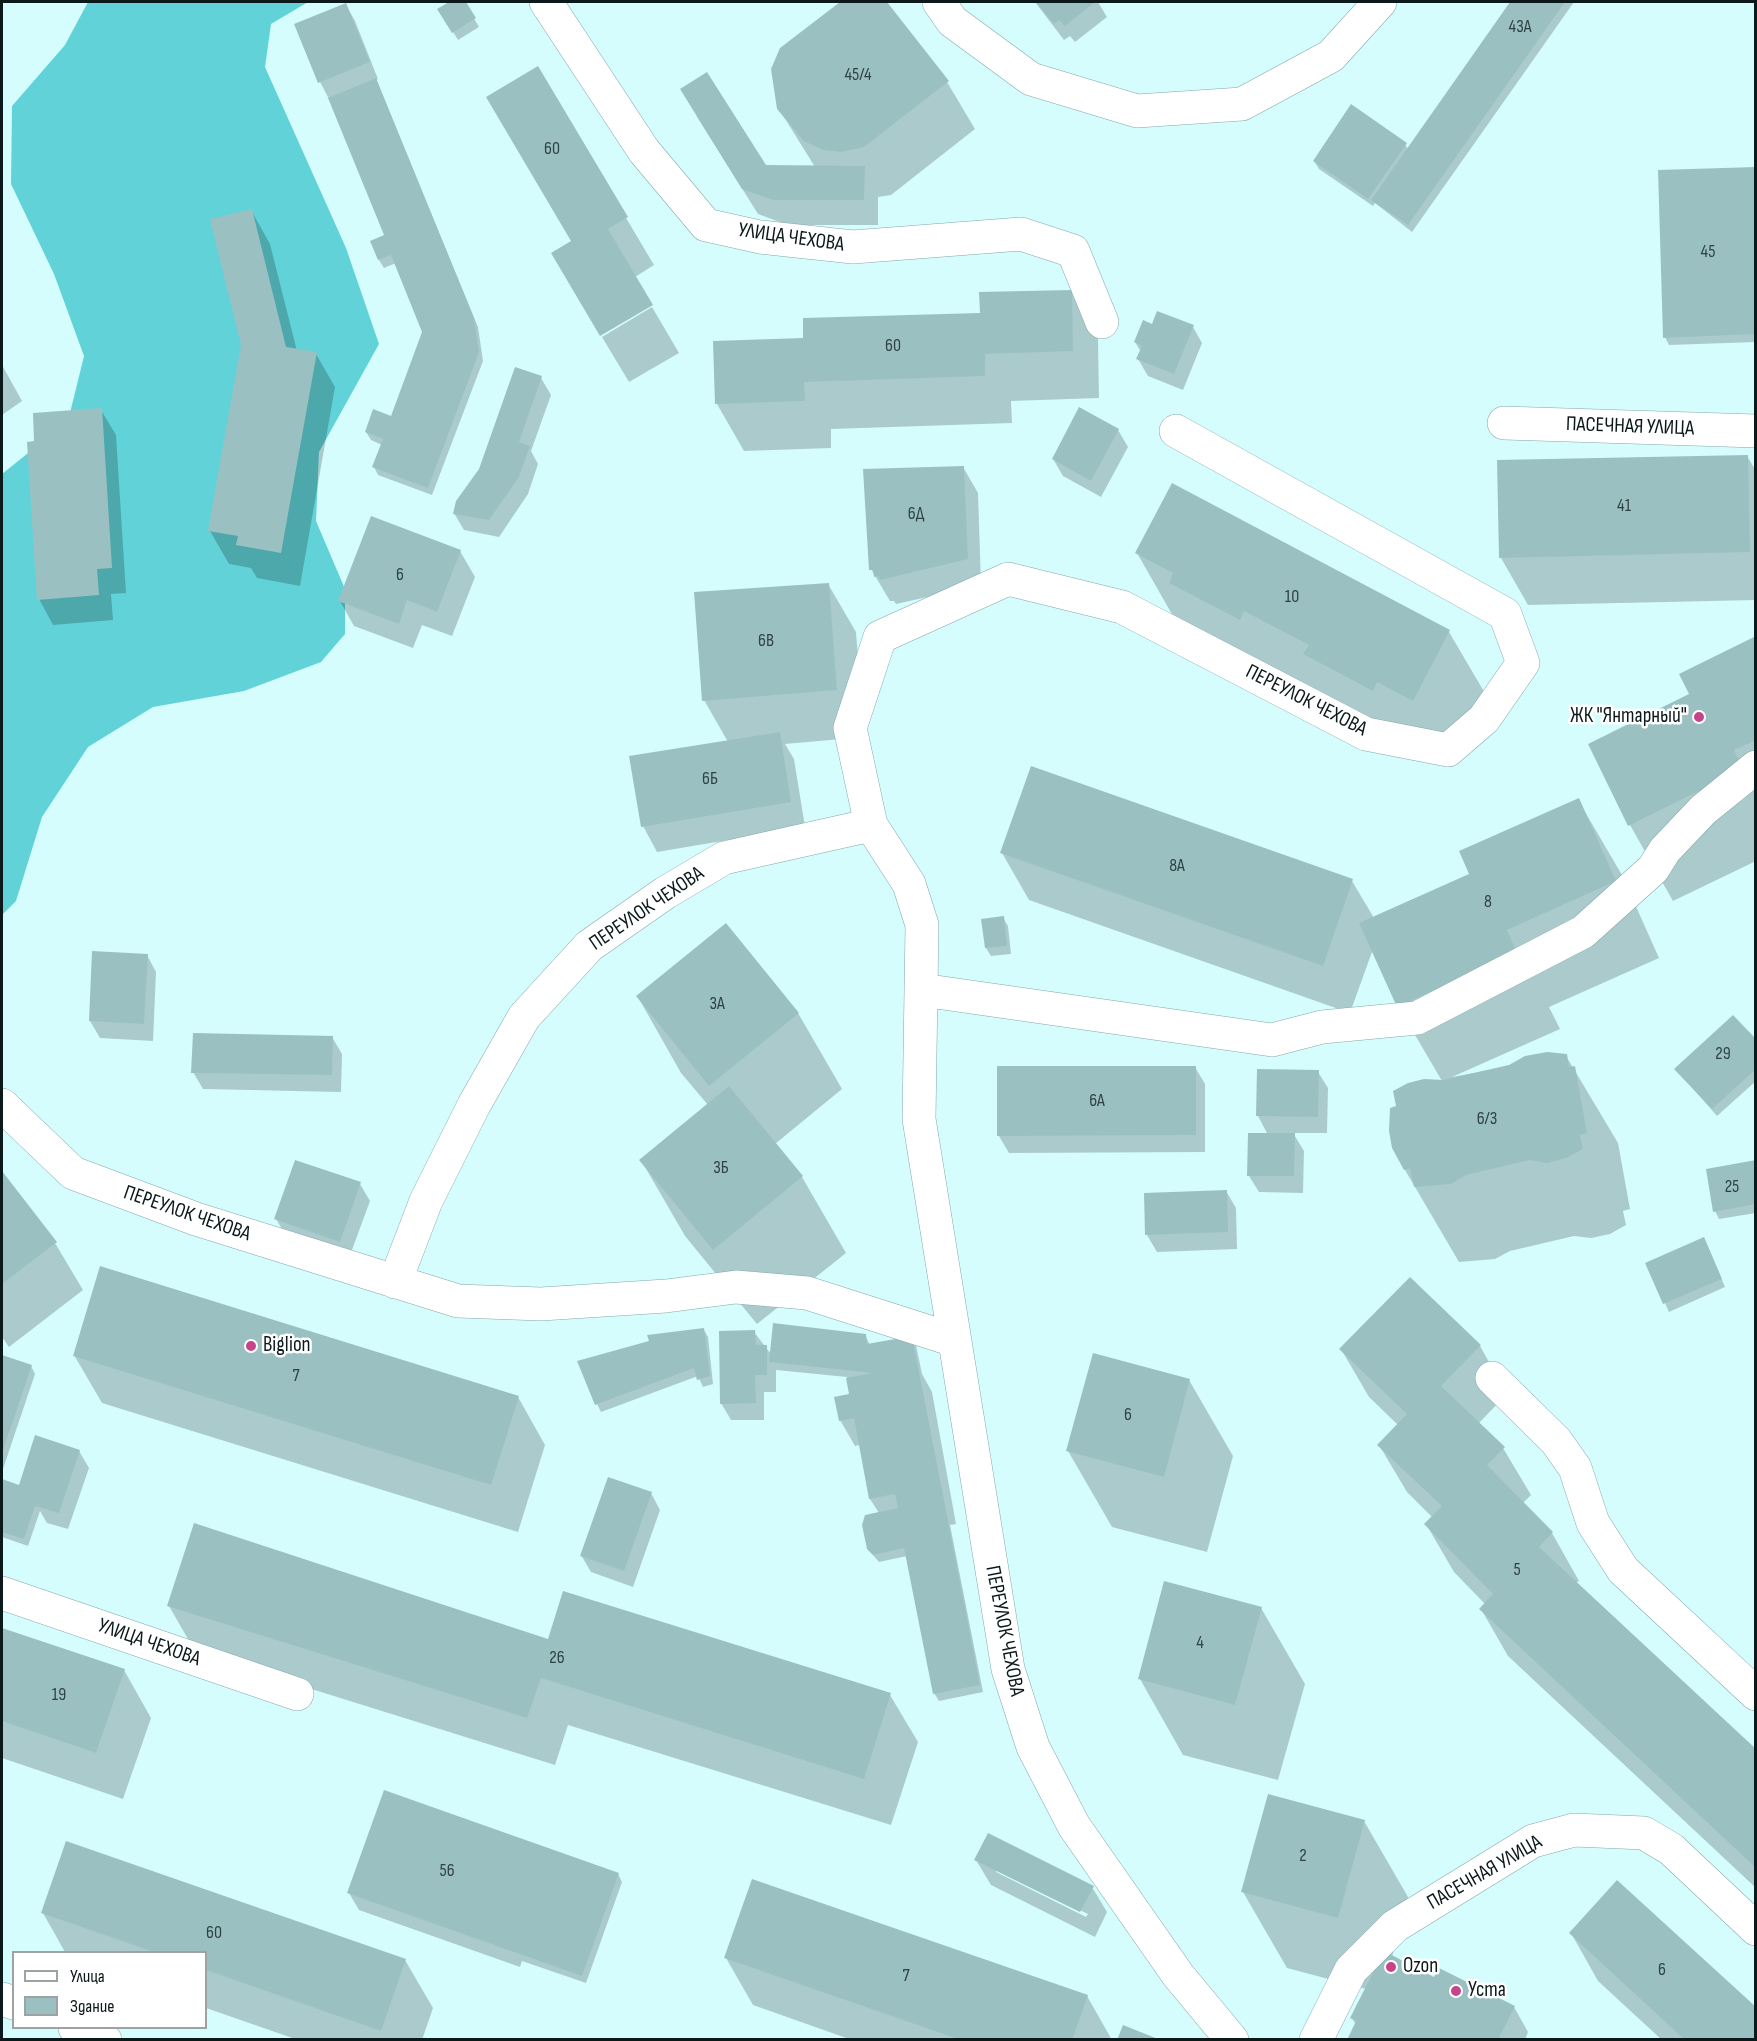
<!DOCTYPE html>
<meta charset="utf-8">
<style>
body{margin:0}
#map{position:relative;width:1757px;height:2041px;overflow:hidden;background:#d6fdfe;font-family:"Sofia Sans Condensed",sans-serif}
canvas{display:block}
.frame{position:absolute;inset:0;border:3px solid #0b191a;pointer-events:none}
.legend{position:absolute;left:12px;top:1951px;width:195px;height:78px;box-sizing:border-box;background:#fff;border:2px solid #9da3a3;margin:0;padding:8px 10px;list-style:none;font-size:18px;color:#0b191a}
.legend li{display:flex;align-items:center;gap:12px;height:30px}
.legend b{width:30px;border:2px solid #9da3a3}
</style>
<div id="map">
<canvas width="1757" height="2041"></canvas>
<div class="frame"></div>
<ul class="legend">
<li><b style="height:8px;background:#fff"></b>Улица</li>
<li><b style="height:16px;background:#9bc0c2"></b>Здание</li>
</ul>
</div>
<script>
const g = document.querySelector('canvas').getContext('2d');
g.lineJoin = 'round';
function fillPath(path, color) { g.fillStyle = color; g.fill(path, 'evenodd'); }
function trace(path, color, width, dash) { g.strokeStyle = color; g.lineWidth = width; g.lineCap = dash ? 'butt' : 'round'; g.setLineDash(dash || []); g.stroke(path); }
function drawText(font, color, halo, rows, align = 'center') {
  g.font = font + ' "Sofia Sans Condensed",sans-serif'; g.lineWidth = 5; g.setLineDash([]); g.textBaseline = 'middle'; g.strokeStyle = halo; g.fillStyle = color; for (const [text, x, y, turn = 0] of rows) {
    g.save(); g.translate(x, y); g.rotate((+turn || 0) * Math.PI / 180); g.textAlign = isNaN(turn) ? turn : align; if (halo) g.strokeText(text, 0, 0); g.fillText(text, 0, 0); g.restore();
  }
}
const forest = new Path2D(`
 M88,2h220l-37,22 -6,43 81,181 33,96 -60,108 -3,69 29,68v45l-24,28 -77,29 -91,16 -65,40 -46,70 -26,84 -14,14v-441l66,-53 16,-65 -30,-82 -43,-90 1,-78 53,-61z`);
const shadow = new Path2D(`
 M452,2h12l15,25 -21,13 -19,-31z
 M842,2h43l62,80 28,47 -84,66 -13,2v28h-90l-30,-11 -62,-99 69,52h50l-36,-58 2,-60z
 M1035,2h63l9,15 -32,25 -5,-6 -6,4z
 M1512,2h62l-162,230 -37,-29 -2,3 -54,-37 -5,-8 91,-17 3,5z
 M346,5l9,16 23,58 -2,1 102,247 5,34 -51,134 -54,-20 -4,-8 8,-22 -11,-5 -5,-8 26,-14 32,-86 -28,-69 -12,5 -5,-8 -7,-18 14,-6 -57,-137 -9,-17z
 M537,68l117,197 -19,12 -62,-35z
 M1756,168v174l-87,3 -4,-8z
 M251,210l19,34 27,107 19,3 19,33 -35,199 -43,-8 -6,-10 -22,-4 -19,-33 32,-186z
 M1071,291l27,48 1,59 -88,3 1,22 -181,6v19l-87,3 -27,-47 88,-64 177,-25z
 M652,307l27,46 -50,29 -27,-45z
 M1153,326l40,1 9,16 -19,47 -35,-14 -10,-17 3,-7 -6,-10z
 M2,365l20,36 -20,14z
 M541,378l10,17 -20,56 7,13 -10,30 -29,43 -35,-7 -10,-17z
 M101,410l15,25 10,158 -15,1 2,26 -60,5 -14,-26 -3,-156z
 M1118,430l10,17 -27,50 -38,-21 -10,-17z
 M1747,456l9,15v129l-228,5 -27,-47z
 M963,467l15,26 3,92 -85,19 -2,-3h-4l-19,-32z
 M1172,485l277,147 37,63 -36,69 -277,-148 -36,-63z
 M460,551l15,26 -23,59 -30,-11 -9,23 -59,-22 -14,-25z
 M828,584l28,48 8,105 -79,7 9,15 11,68 -148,25 -14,-26 85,-84 -24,-42z
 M1756,637v224l-83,40 -43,-76 -40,-80 101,-50z
 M1578,800l44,75 37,83 -110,49 11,22 -108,48 114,-21 52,87 12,66 -7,2 3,14 -16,9 -19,4 -17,-2 -64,15 -15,8 -36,3 -54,-92 37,-89 -44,-75 -25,-57 -23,64 -321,-113 -27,-47 350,28 22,37 97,-44z
 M1003,918l5,8 3,28 -20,2 -5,-8z
 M147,955l9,17 -3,69 -53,-3 -10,-17z
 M638,997l160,16 44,76 -67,55 27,33 44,76 -89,71 -72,-88 -44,-76 67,-55 -27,-32z
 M332,1037l10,17 -1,38 -138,-3 -10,-17z
 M1756,1041v40l-39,35 -41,-47z
 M1195,1067l10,17v68l-196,1 -10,-17z
 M1318,1072l10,16 -1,45h-34l11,18 -1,42 -44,-1 -10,-16 19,-41 -10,-19z
 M1756,1161v52l-37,6 -4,-8z
 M2,1173l53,70 28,47 -74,57 -7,-10z
 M360,1184l10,17 -21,57 -63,-22 -10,-17z
 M1226,1191l10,17 1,41 -80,3 -10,-17z
 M1708,1247l17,40 -56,25 -22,-49z
 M704,1330l4,7 5,47 -10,3 -5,-11 -97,36 -4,-8z
 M754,1332l17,22 94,-19 5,10 42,-8 4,8 6,29 10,18 24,132 -6,1 33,167 -44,9 -5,-8 -27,-137 -28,6 -11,-13 11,-36 -9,-14 -10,-54 -5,1 -15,-26 11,-25 -4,-18 -71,-7v22h-12v28h-33l-10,-17z
 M1480,1346l27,48 -29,30 25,24 28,47 -9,9 30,29 27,48 -3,2 180,168v137l-248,-232 -27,-47 4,-5 -31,-32 -28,-48 7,-6 -26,-26 -28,-47 19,-20 -29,-28 -28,-48z
 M74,1355l444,42 27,48 -27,87 -416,-129z
 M2,1357l29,9 4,8 -32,95z
 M1189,1380l44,76 -26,96 -95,-25 -44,-76z
 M79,1451l10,17 -21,61 -21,-6 -7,-12 -12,35 -26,-9v-56l20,7z
 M651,1493l9,17 -27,77 -42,-15 -10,-17z
 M169,1606l380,35 341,54 28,47 -27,83 -323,-100 -13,40 -359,-112z
 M1261,1608l44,76 -27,96 -95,-25 -43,-76z
 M2,1629l122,41 27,48 -28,81 -121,-41z
 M1364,1821l44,76 -16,60 41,21 81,29 14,25 -3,8h-176l7,-15 -4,-7 14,-29 -79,-21 -44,-76z
 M976,1860l116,27 15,25 -12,25 -104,-52zM996,1869l92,45 -2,3 -90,-45z
 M618,1874l4,8 -36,101 -64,-22 -2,6 -161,-57 -10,-17z
 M43,1913l362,47 28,48 -11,32h-124l-92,-32v-56h-141z
 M1571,1933l185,107h-94l-64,-59z
 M726,1958l361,38 25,44h-260l-99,-35z`);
const building = new Path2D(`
 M449,2h17l10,16 -24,15 -15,-24z
 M840,2h47l62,79 -85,66 -23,5 -18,-2 -19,-9 -27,-32 -6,-40 9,-21z
 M1036,2h59l-30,24 -6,-6 -5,4z
 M1510,2h55l-157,223 -37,-25z
 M346,3l24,59 -52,21 -24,-59z
 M538,66l90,151 -20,12 45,76 -53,31 -49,-83 20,-12 -85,-144z
 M707,72l59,93 99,1 -1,34h-91l-31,-11 -62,-100z
 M376,78l98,240 5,34 -51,136 -56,-21 11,-28 -18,-7 8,-23 18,7 31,-84 -31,-77 -13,5 -8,-19 14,-6 -56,-137z
 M1351,104l56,39 -39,56 -55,-38z
 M1756,167v167l-93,4 -5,-168z
 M252,209l34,138 31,5 -36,201 -45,-8 2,-9 -30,-5 33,-186 -31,-126z
 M1072,290l1,61 -88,3v22l-181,6 1,19 -90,3 -2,-63 90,-3v-20l177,-5 -1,-21z
 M1157,311l37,14 -20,49 -38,-15 6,-13 -8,-4 9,-22 9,4z
 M515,367l27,9 -23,66 11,4 -11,31 -30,43 -36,-6 3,-13 23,-32z
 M1079,407l40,22 -28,52 -39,-22z
 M102,408l10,160 -15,1 2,26 -62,5 -10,-158 7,-1 -1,-28z
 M1748,455l2,97 -251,6 -2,-98z
 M964,466l4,93 -88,21 -1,-4 -5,1 -1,-7h-4l-6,-101z
 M1172,483l278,147 -37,71 -36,-19 -4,9 -70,-37 6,-9 -65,-34 -4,9 -71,-37 4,-10 -38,-20z
 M371,516l90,34 -24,62 -30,-12 -8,24 -61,-23z
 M829,583l8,107 -135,11 -8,-109z
 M1756,636v104l-22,10 6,13 -5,10 -107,53 -40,-82 101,-50 -10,-20z
 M780,732l11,70 -150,25 -12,-71z
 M1031,766l322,113 -30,87 -323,-113z
 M1579,798l37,83 -109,49 10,23 -120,54 -38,-84 110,-49 -10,-23z
 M1004,916l3,30 -22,2 -4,-29z
 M726,923l73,90 -90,73 -73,-90z
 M92,951l56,3 -4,70 -55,-3z
 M1733,1015l23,24v30l-44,40 -38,-40z
 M193,1033l140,3 -1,39 -141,-2z
 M1547,1052l20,2 2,13 6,-1 12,67 -7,2 3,14 -17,9 -19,5 -17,-3 -64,15 -15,9 -37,3 -4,-18 -6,1 -12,-22 -3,-17 1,-23 6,-2 -3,-15 15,-8 16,-4 19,1 66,-15 16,-9z
 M997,1066h199v69l-199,1z
 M1257,1069l62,1 -1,47 -62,-1z
 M729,1086l74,90 -90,74 -74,-90z
 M1248,1133h47l-1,43h-47z
 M295,1160l66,22 -21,60 -66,-23z
 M1756,1160v44l-43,8 -7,-43z
 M2,1171l55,71 -55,42z
 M1227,1190l1,42 -83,3 -1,-42z
 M1704,1237l18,42 -59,25 -18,-41z
 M100,1266l419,130 -28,89 -418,-129z
 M1410,1277l71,68 -40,41 64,61 -18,18 66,67 -14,15 217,202v119l-277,-259 14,-15 -69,-70 18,-18 -65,-61 30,-31 -68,-65z
 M773,1323l93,11 1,10 45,-8 68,349 -47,9 -29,-146 -31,7 -6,-6 -5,-24 3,-10 33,-7 -3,-14 -26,5 -15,-81 -15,3 -5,-24 15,-3 -3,-16 27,-5 -104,-11z
 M704,1328l6,48 -13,4 -3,-12 -99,37 -18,-44 72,-20 -2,-6z
 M755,1330l1,15h11v30h-12l1,28 -36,1 -1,-73z
 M1093,1353l97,26 -26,98 -98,-26z
 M2,1355l30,10 -30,88z
 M35,1435l45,15 -21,63 -24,-7 -11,33 -22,-7v-53l17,6z
 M608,1477l44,15 -28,79 -44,-15z
 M194,1523l354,116 15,-48 328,102 -27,86 -323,-101 -14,40 -360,-112z
 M1164,1581l98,26 -27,98 -97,-26z
 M2,1628l123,41 -29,84 -94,-32z
 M384,1790l235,83 -37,103 -235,-83z
 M1268,1794l97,26 -27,98 -97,-26z
 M988,1833l106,53 -14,26 -106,-52z
 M66,1841l340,118 -25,72 -175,-61v-18h-52l-113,-39z
 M752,1879l336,116 -16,45h-111l-237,-82z
 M1617,1880l139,127v33h-71l-116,-107z
 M1384,1951l50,26 5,-9 76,38 -17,34h-151l9,-19 -6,-3z
 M1123,2025l35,14v1h-41z`);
const minor = new Path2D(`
 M546,2l98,149 62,74 54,12 93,10 168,-13 52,17 29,71
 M939,2l13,19 79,58 106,32 105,-7 89,-48 49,-54
 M1504,423l252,8
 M1176,431l329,183 18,49 -39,56 -36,31 -82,-16 -244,-127 -114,-28 -128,58 -30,91 21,97 38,59 13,41 -3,194 89,550 25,78 41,79 104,149 54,65
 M922,990l350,50 50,-13 95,-9 166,-86 70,-63 12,-19 38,-40 53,-43
 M2,1105l71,68 123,46 262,82 83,3 125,-8 70,-9 71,6 147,47
 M395,1282l31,-81 48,-96 50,-88 65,-71 76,-53 59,-35 147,-33
 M1492,1378l64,63 19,27 18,55 30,47 133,124
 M2,1593l295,101
 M2,1999l12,4
 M75,2028l30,12
 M1316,2040l35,-70 44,-44 138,-85 41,-11 70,3 27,16 85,80`);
const markers = [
 [1699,717,6,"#c6448b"],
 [251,1346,6,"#c6448b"],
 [1391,1967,6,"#c6448b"],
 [1456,1991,6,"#c6448b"]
];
const numberNames = [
 ["43А",1520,27],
 ["45/4",858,75],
 ["60",552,149],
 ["45",1708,252],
 ["60",893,346],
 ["41",1624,506],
 ["6Д",916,514],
 ["6",400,575],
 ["10",1292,597],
 ["6В",766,641],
 ["6Б",710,779],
 ["8А",1177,866],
 ["8",1488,902],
 ["3А",717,1004],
 ["29",1723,1054],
 ["6А",1097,1101],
 ["6/3",1487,1119],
 ["3Б",721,1168],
 ["25",1732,1187],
 ["7",296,1376],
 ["6",1128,1415],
 ["5",1517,1570],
 ["4",1200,1643],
 ["26",557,1658],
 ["19",59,1695],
 ["2",1303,1856],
 ["56",447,1871],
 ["60",214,1933],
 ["6",1662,1970],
 ["7",906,1976]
];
const streetNames = [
 ["УЛИЦА ЧЕХОВА",791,238,8],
 ["ПАСЕЧНАЯ УЛИЦА",1630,427,2],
 ["ПЕРЕУЛОК ЧЕХОВА",1306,701,27],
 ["ПЕРЕУЛОК ЧЕХОВА",647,909,-34],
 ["ПЕРЕУЛОК ЧЕХОВА",187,1214,19],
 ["ПЕРЕУЛОК ЧЕХОВА",1004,1631,79],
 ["УЛИЦА ЧЕХОВА",149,1643,19],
 ["ПАСЕЧНАЯ УЛИЦА",1485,1873,-30]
];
const poiNames = [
 ["ЖК \"Янтарный\"",1687,717,"right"],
 ["Biglion",263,1346],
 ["Ozon",1403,1967],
 ["Уста",1468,1991]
];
fillPath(forest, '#61d3d8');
fillPath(shadow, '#0003');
fillPath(building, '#9bc0c2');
trace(minor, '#83a7a9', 34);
trace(minor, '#fff', 33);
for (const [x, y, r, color] of markers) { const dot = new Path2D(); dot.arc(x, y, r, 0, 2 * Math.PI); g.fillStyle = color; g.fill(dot); trace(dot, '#fff', 2); }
drawText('18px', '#2f4344', null, numberNames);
drawText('21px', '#0b191a', '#fff', streetNames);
drawText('21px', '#0b191a', '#fff', poiNames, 'left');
</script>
